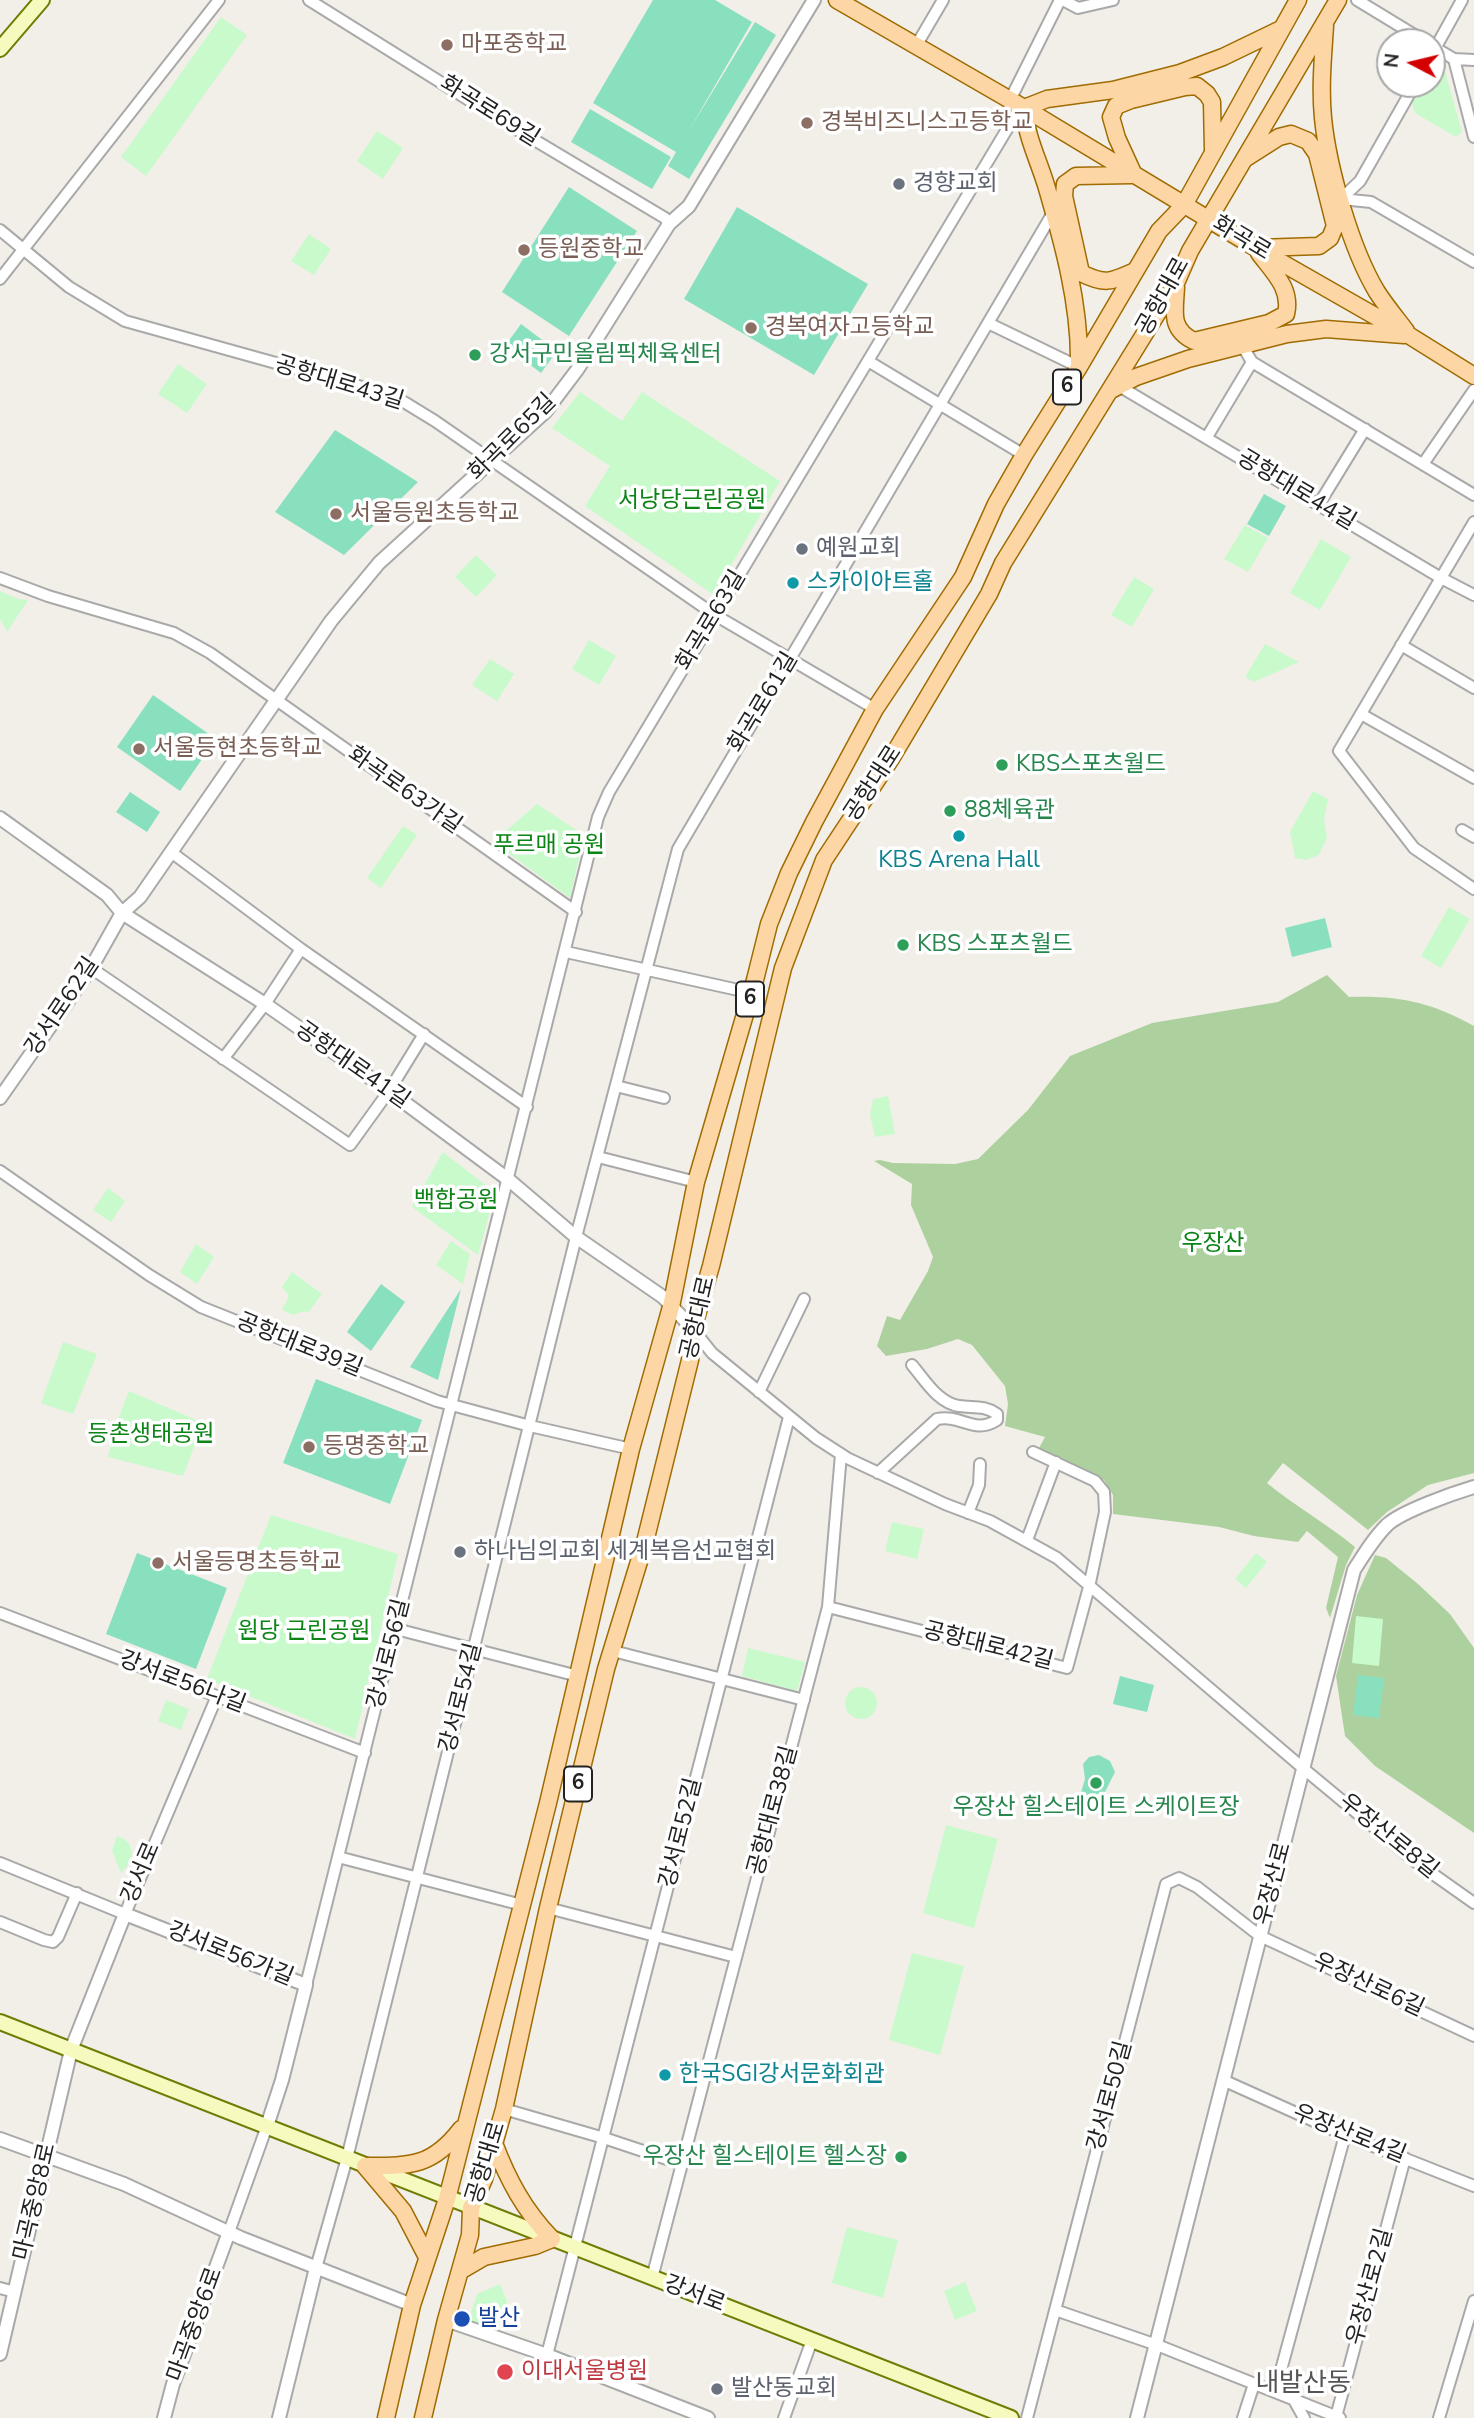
<!DOCTYPE html>
<meta charset="utf-8">
<style>
body{margin:0}
#map{position:relative;width:1474px;height:2418px;overflow:hidden;background:#f2efe9;font-family:"Nunito Sans",sans-serif}
canvas{display:block}
.north{position:absolute;left:1376px;top:28px;width:70px;height:70px;box-sizing:border-box;background:#fff;border:2px solid #a7a7a7;border-radius:50%;rotate:277deg;font-size:19px;font-weight:700;line-height:28px;text-align:center;color:#222}
.north::after{content:'';display:block;margin:auto;width:24px;height:32px;background:#d40000;clip-path:polygon(50% 0,100% 100%,50% 72%,0 100%)}
</style>
<div id="map">
<canvas width="1474" height="2418"></canvas>
<div class="north">N</div>
</div>
<script>
const g = document.querySelector('canvas').getContext('2d');
g.lineJoin = 'round';
function fillPath(path, color) { g.fillStyle = color; g.fill(path, 'evenodd'); }
function trace(path, color, width, dash) { g.strokeStyle = color; g.lineWidth = width; g.lineCap = dash ? 'butt' : 'round'; g.setLineDash(dash || []); g.stroke(path); }
function drawText(font, color, halo, rows, align = 'center') {
  g.font = font + ' "Nunito Sans","Noto Sans KR",sans-serif'; g.lineWidth = 7; g.setLineDash([]); g.textBaseline = 'middle'; g.strokeStyle = halo; g.fillStyle = color; for (const [text, x, y, turn = 0] of rows) {
    g.save(); g.translate(x, y); g.rotate((+turn || 0) * Math.PI / 180); g.textAlign = isNaN(turn) ? turn : align; if (halo) g.strokeText(text, 0, 0); g.fillText(text, 0, 0); g.restore();
  }
}
const forest = new Path2D(`
 M1327,975l22,22c47,-2 83,5 125,29v447l-46,12 -41,27 -19,18 -85,-67 -16,20c28,23 60,41 88,64l-9,18 -16,53 -4,-10 12,-51 -31,-26 -9,11 -44,-6 -35,-9 -106,-13v-19l-9,-15 -66,-30 7,-13 -40,-11 3,-22 -3,-18 -33,-41 -14,-6 -31,10 -41,7 -9,-10 10,-30 13,4 28,-49 5,-14 -22,-52 1,-21 -38,-23 6,-1 13,3 62,1 23,-5 50,-49 42,-54 82,-33 126,-21z
 M1375,1555l11,3 32,26 32,30 24,34v185l-99,-67 -30,-30 -9,-60 21,-81z`);
const park = new Path2D(`
 M221,17l26,18 -101,141 -25,-19z
 M1432,67l12,1 18,64 -6,5 -41,-24 -4,-13 10,-16h11z
 M377,131l26,17 -20,31 -26,-18z
 M309,234l22,15 -17,26 -23,-14z
 M178,364l29,20 -20,29 -29,-19z
 M580,392l42,29 20,-29 138,89 -66,114 -129,-89 25,-40 -58,-38z
 M1245,525l23,13 -20,34 -24,-13z
 M1321,539l30,18 -31,53 -30,-17z
 M476,555l21,20 -21,22 -21,-20z
 M1134,577l20,12 -22,38 -21,-12z
 M0,591l18,8 10,1 -21,32 -7,-13z
 M589,640l27,16 -17,29 -27,-16z
 M1265,644l34,18 -45,20 -9,-5z
 M490,659l24,15 -17,27 -25,-16z
 M1313,791l15,8 -4,20 3,19 -8,17 -13,5 -11,-2 -5,-26z
 M537,804l47,31 -14,63 -77,-56z
 M403,826l14,9 -36,53 -14,-10z
 M1449,907l21,12 -29,49 -20,-12z
 M888,1096l7,38 -20,3 -5,-22 3,-16z
 M443,1152l45,35 5,14 -15,54 -66,-48z
 M108,1188l17,13 -14,21 -18,-12z
 M451,1241l19,13 -7,30 -27,-19z
 M196,1244l18,13 -17,27 -17,-12z
 M292,1272l30,22 -14,19 -4,-2 -11,4 -11,-5 7,-14 -7,-9z
 M63,1342l34,12 -24,60 -32,-11z
 M129,1391l74,32 -20,53 -75,-19 7,-30z
 M271,1515l127,39 -43,185 -148,-60z
 M892,1522l32,7 -7,30 -32,-8z
 M1256,1553l11,9 -21,26 -11,-9z
 M1356,1616l27,3 -4,47 -27,-3z
 M748,1648l57,14 -8,29 -55,-15z
 M845 1703a16 16 0 1 1 32 0a16 16 0 1 1-32 0Z
 M166,1700l23,9 -8,21 -23,-9z
 M946,1825l52,14 -24,89 -51,-15z
 M117,1836c13,4 15,11 15,24l-11,13 -9,-22z
 M912,1953l52,13 -24,89 -51,-15z
 M847,2227l51,13 -15,58 -51,-15z
 M965,2282l12,29 -22,9 -11,-29z
 M500,2284l7,17 -9,31 -30,-9 9,-29z`);
const pitch = new Path2D(`
 M653,0h62l37,22 -64,110 67,-110 21,13 -87,144 -21,-13 8,-14 -83,-49z
 M590,109l81,48 -19,32 -81,-47z
 M569,187l68,44 -68,105 -67,-44z
 M737,207l131,77 -54,91 -130,-76z
 M521,324l36,27 -16,22 -36,-27z
 M335,430l83,52 -74,73 -69,-43z
 M1264,494l22,12 -17,30 -22,-12z
 M153,695l63,44 -36,52 -63,-44z
 M130,792l30,20 -13,20 -31,-20z
 M1325,918l7,29 -40,10 -7,-29z
 M381,1284l24,18 -34,49 -24,-19z
 M461,1289l-23,91 -28,-13z
 M316,1379l106,41 -32,84 -107,-41z
 M137,1553l90,35 -31,81 -90,-35z
 M1358,1675l26,3 -5,40 -26,-3z
 M1120,1676l34,9 -7,27 -34,-8z
 M1099,1755l11,6 5,11 -18,36 -11,1 -8,-7 7,-23 -2,-15 6,-7z`);
const minor = new Path2D(`
 M309,0l192,120 164,98 4,6
 M1063,0l15,8 35,-8
 M1357,0l69,42
 M916,46l27,-46
 M1432,46l22,13 20,1
 M1432,54l30,-54
 M1454,59l20,78
 M1010,100l50,-100
 M1341,199l30,3 103,60
 M1341,199l19,-18 55,-97
 M0,230l69,57 56,34 237,66 42,15 31,19 280,194 160,94
 M0,279l219,-279
 M988,323l91,44
 M1242,345l10,17 222,133
 M868,361l156,94
 M1119,386l322,192 33,17
 M1207,437l45,-75
 M1423,464l51,-74
 M1319,504l46,-75
 M1474,522l-135,229 75,97 60,41
 M0,578l48,18 126,37 36,20 366,259
 M1401,645l73,43
 M1361,714l113,64
 M1462,830l12,7
 M171,852l130,97 -36,55 -42,55
 M301,949l226,158
 M566,952l186,41
 M91,968l259,177 39,-54 35,-57
 M616,1086l48,12
 M598,1157l98,25
 M0,1171l149,104 52,32 236,94 93,25 101,23
 M693,1329l19,24 104,85 31,20 98,46 45,17 67,37 247,211 112,93 58,41
 M759,1392l45,-93
 M878,1473l59,-54c24,-5 37,16 60,1v-6c-13,-9 -23,-6 -38,-8 -21,-3 -34,-26 -47,-41
 M968,1513l11,-28 1,-21
 M1027,1540l29,-78
 M828,1607l239,61 22,-81 16,-75 -1,-20 -9,-11 -62,-29
 M0,1613l365,140
 M396,1629l182,47
 M613,1651l191,49
 M338,1857l184,48
 M0,1863l125,51 92,-218
 M548,1908l188,49
 M0,1922l44,18 9,2 5,-5 19,-44
 M306,1985l292,-1168 11,-25 412,-686
 M1225,2081l120,54 129,51
 M504,2109l100,29 78,26
 M229,2232l38,-106
 M316,2268l31,-110 229,-921 102,-388 376,-638
 M652,2278l176,-671 13,-153
 M0,2288l15,4
 M1055,2310l102,35 183,73
 M547,2355l242,-938
 M1275,2392l70,-257
 M1294,2400l10,18
 M1336,2417l69,-259
 M784,2418l28,-78
 M1027,2418l139,-534 13,-6 18,9 63,49 214,100
 M1243,2418l11,-34
 M1439,2418l35,-117`);
const tertiary = new Path2D(`
 M0,818l107,77 15,18 143,91 124,87 120,89 67,57 87,60 30,32
 M0,1098l91,-130 31,-55 18,-16 191,-276 48,-58 167,-152 31,-41 92,-146 20,-18 125,-206
 M0,2139l124,45 117,54 171,67
 M446,2320l101,35 161,63
 M0,2354l71,-304 54,-136 181,71 -24,95 -15,46
 M164,2418l9,-34 56,-152
 M279,2418l37,-150
 M1137,2418l217,-848c10,-16 20,-32 33,-45 15,-14 67,-32 87,-38`);
const secondary = new Path2D(`
 M0,49l42,-49
 M0,2022l1011,396`);
const primary = new Path2D(`
 M837,0l187,108 232,140 154,88 64,40
 M1325,26c-2,31 -5,61 -2,92 5,50 28,131 54,174 9,14 20,27 29,39
 M1024,108l23,-9 66,-9 67,-17 43,-16 58,-28
 M1024,108c2,28 14,51 22,77 17,58 34,119 33,179
 M1246,158l33,-21 12,-3 17,7 9,13 18,72 -5,12 -11,8 -61,2
 M1132,175l-56,1 -11,8 -1,12 17,77c24,12 30,9 54,-2
 M1134,175l-17,-37 -6,-21 5,-11 15,-6 54,-13 12,-1 10,8 5,8 1,48
 M1176,287c-1,24 -7,42 18,54l75,-18 17,-9c6,-25 -12,-41 -27,-61
 M1111,390l25,-13 52,-18 99,-25 39,-5 78,6
 M365,2166c45,0 67,1 96,-37
 M365,2166l38,45 24,46
 M460,2271l24,-14 51,-11 17,-7c-28,-29 -44,-59 -58,-96
 M386,2418l26,-113 35,-106 101,-396 83,-354 40,-142 25,-125 59,-202 14,-56 20,-51 25,-51 61,-113 88,-132 33,-73 28,-49 55,-88 80,-136 25,-26 114,-205
 M423,2418l23,-98 24,-85 1,-27 13,-29 20,-70 44,-201 58,-239 39,-127 45,-182 3,-31 18,-63 72,-298 41,-108 68,-103 97,-163 14,-31 173,-280 14,-32 148,-251`);
const markers = [
 [447,45,7,"#8d6e63"],
 [807,123,7,"#8d6e63"],
 [899,184,7,"#6b7280"],
 [524,250,7,"#8d6e63"],
 [751,328,7,"#8d6e63"],
 [475,355,7,"#2e9e5b"],
 [336,514,7,"#8d6e63"],
 [802,549,7,"#6b7280"],
 [793,583,7,"#0f9aa8"],
 [139,749,7,"#8d6e63"],
 [1002,765,7,"#2e9e5b"],
 [950,811,7,"#2e9e5b"],
 [959,836,7,"#0f9aa8"],
 [903,945,7,"#2e9e5b"],
 [309,1447,7,"#8d6e63"],
 [460,1552,7,"#6b7280"],
 [158,1563,7,"#8d6e63"],
 [1096,1783,7,"#2e9e5b"],
 [665,2075,7,"#0f9aa8"],
 [901,2157,7,"#2e9e5b"],
 [462,2319,9,"#1a4fb4"],
 [505,2372,9,"#e0444e"],
 [717,2389,7,"#6b7280"]
];
const shields = [
 [1067,387,28],
 [750,999,28],
 [578,1784,28]
];
const shieldNames = [
 ["6",1067,387],
 ["6",750,999],
 ["6",578,1784]
];
const educationNames = [
 ["마포중학교",461,45],
 ["경복비즈니스고등학교",821,123],
 ["등원중학교",538,250],
 ["경복여자고등학교",765,328],
 ["서울등원초등학교",350,514],
 ["서울등현초등학교",153,749],
 ["등명중학교",323,1447],
 ["서울등명초등학교",172,1563]
];
const streetNames = [
 ["화곡로69길",489,112,32],
 ["화곡로",1241,239,31],
 ["공항대로",1164,297,-61],
 ["공항대로43길",339,384,17],
 ["화곡로65길",513,438,-45],
 ["공항대로44길",1296,491,31],
 ["화곡로63길",712,621,-59],
 ["화곡로61길",764,703,-59],
 ["공항대로",874,784,-57],
 ["화곡로63가길",404,791,35],
 ["강서로62길",63,1007,-56],
 ["공항대로41길",352,1066,35],
 ["공항대로",699,1318,-77],
 ["공항대로39길",299,1346,22],
 ["공항대로42길",988,1647,14],
 ["강서로56길",390,1654,-76],
 ["강서로56나길",182,1683,21],
 ["강서로54길",462,1698,-76],
 ["공항대로38길",774,1811,-75],
 ["강서로52길",682,1833,-76],
 ["우장산로8길",1388,1837,39],
 ["강서로",142,1873,-67],
 ["우장산로",1274,1884,-75],
 ["강서로56가길",230,1955,22],
 ["우장산로6길",1368,1986,25],
 ["강서로50길",1111,2096,-75],
 ["우장산로4길",1349,2135,22],
 ["공항대로",487,2163,-73],
 ["마곡중앙8로",36,2202,-77],
 ["우장산로2길",1371,2287,-75],
 ["강서로",694,2295,21],
 ["마곡중앙6로",196,2325,-70]
];
const worshipNames = [
 ["경향교회",913,184],
 ["예원교회",816,549],
 ["하나님의교회 세계복음선교협회",474,1552],
 ["발산동교회",731,2389]
];
const leisureNames = [
 ["강서구민올림픽체육센터",489,355],
 ["KBS스포츠월드",1016,765],
 ["88체육관",964,811],
 ["KBS 스포츠월드",917,945],
 ["우장산 힐스테이트 스케이트장",1096,1808,"center"],
 ["우장산 힐스테이트 헬스장",887,2157,"right"]
];
const parkNames = [
 ["서낭당근린공원",692,501],
 ["푸르매 공원",549,846],
 ["백합공원",456,1201],
 ["우장산",1213,1244],
 ["등촌생태공원",151,1435],
 ["원당 근린공원",304,1632]
];
const cultureNames = [
 ["스카이아트홀",807,583],
 ["KBS Arena Hall",959,861,"center"],
 ["한국SGI강서문화회관",679,2075]
];
const transitNames = [
 ["발산",478,2319]
];
const healthNames = [
 ["이대서울병원",521,2372]
];
const quarterNames = [
 ["내발산동",1303,2385]
];
fillPath(forest, '#add19e');
fillPath(park, '#c8facc');
fillPath(pitch, '#88e0be');
trace(minor, '#a9a9a9', 14);
trace(tertiary, '#a9a9a9', 16);
trace(secondary, '#707d05', 18);
trace(primary, '#a06b00', 19);
trace(minor, '#fff', 10);
trace(tertiary, '#fff', 12);
trace(secondary, '#f7fabf', 14);
trace(primary, '#fcd6a4', 16);
for (const [x, y, r, color] of markers) { const dot = new Path2D(); dot.arc(x, y, r, 0, 2 * Math.PI); g.fillStyle = color; g.fill(dot); trace(dot, '#fff', 2.5); }
for (const [x, y, w] of shields) { const box = new Path2D(); box.roundRect(x - w / 2, y - 17.5, w, 35, 5); g.fillStyle = '#fff'; g.fill(box); trace(box, '#222', 2); }
drawText('bold 21px', '#222', null, shieldNames);
drawText('23px', '#785e54', '#fff', educationNames, 'left');
drawText('23px', '#222', '#fff', streetNames);
drawText('23px', '#5b616d', '#fff', worshipNames, 'left');
drawText('23px', '#27864d', '#fff', leisureNames, 'left');
drawText('23px', '#0c8416', '#fff', parkNames);
drawText('23px', '#0d838f', '#fff', cultureNames, 'left');
drawText('23px', '#164399', '#fff', transitNames, 'left');
drawText('23px', '#be3a42', '#fff', healthNames, 'left');
drawText('26px', '#555', '#fff', quarterNames);
</script>
